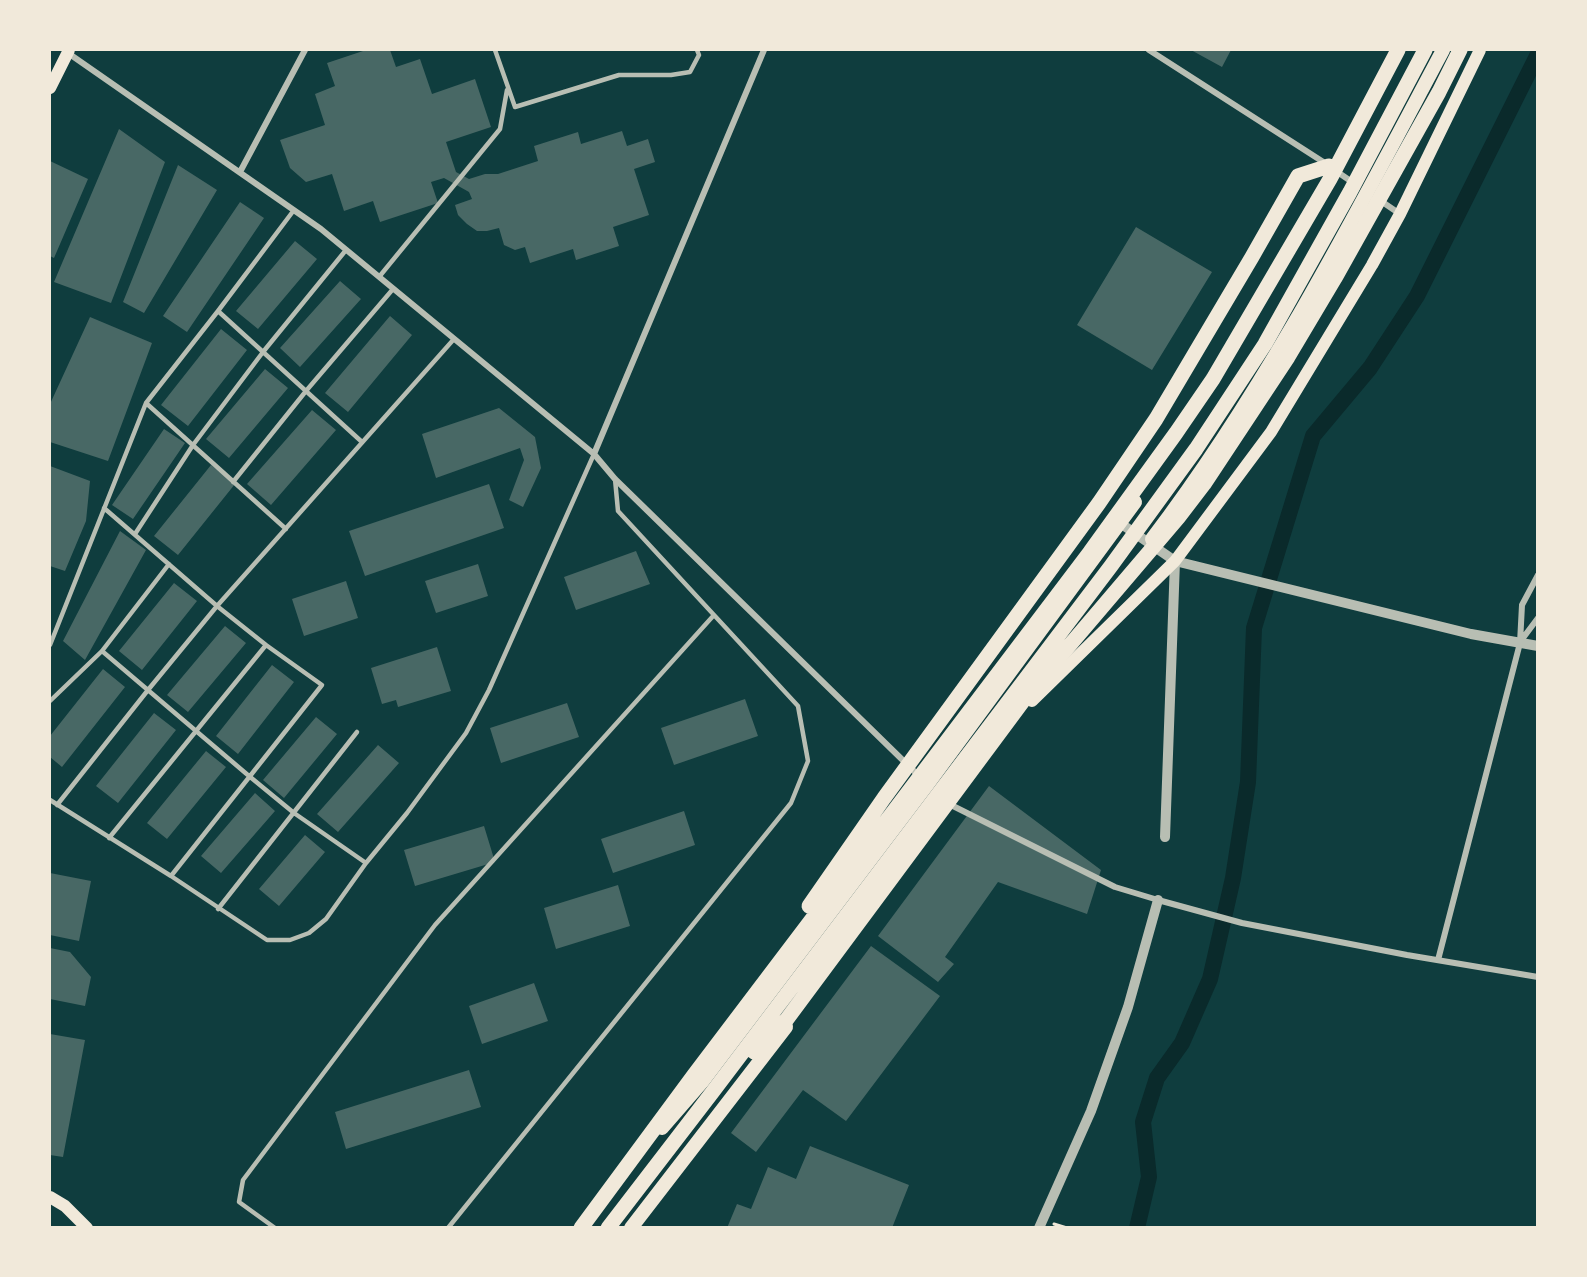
<!DOCTYPE html>
<style>
body{margin:0}
#map{position:relative;width:1587px;height:1277px;overflow:hidden;background:#0f3d3e;font-family:"DejaVu Sans",sans-serif}
canvas{display:block}
.frame{position:absolute;inset:0;border:51px solid #f1e9da;pointer-events:none}
</style>
<div id="map">
<canvas width="1587" height="1277"></canvas>
<div class="frame"></div>
</div>
<script>
const g = document.querySelector('canvas').getContext('2d');
g.lineJoin = 'round';
function trace(path, color, width, dash) { g.strokeStyle = color; g.lineWidth = width; g.lineCap = dash ? 'butt' : 'round'; g.setLineDash(dash || []); g.stroke(path); }
function fillPath(path, color) { g.fillStyle = color; g.fill(path, 'evenodd'); }
const canal = new Path2D(`
 M1137,1228l12,-51 -6,-55 14,-44 25,-35 28,-64 23,-101 15,-96 6,-154 59,-192 57,-68 47,-72 121,-242`);
const building = new Path2D(`
 M366,50h24l6,17 24,-8 12,35 43,-15 16,48 -45,15 10,30 13,7 16,-5h13l40,-13 -4,-15 44,-14 3,12 41,-13 5,15 21,-7 7,23 -21,7 15,46 -36,12 6,19 -43,14 -3,-11 -43,14 -5,-16 -10,3 -11,-5 -5,-17 -12,3h-10l-10,-7 -9,-9 -3,-10 17,-6 -3,-7 -25,-14 -13,4 7,21 -58,19 -7,-21 -29,10 -12,-37 -26,8 -16,-14 -10,-28 45,-15 -10,-31 20,-8 -8,-23z
 M1191,50h40l-9,17z
 M119,129l46,33 -54,141 -57,-21z
 M50,161l38,18 -34,79 -4,-2z
 M178,165l39,25 -73,123 -21,-11z
 M240,202l24,16 -77,114 -24,-16z
 M1136,227l76,45 -60,98 -75,-45z
 M295,241l22,18 -59,70 -22,-18z
 M340,281l21,18 -61,68 -20,-19z
 M390,316l22,19 -64,77 -23,-19z
 M90,317l62,26 -44,118 -58,-19v-38z
 M221,329l26,21 -59,76 -27,-21z
 M265,369l23,19 -59,70 -23,-19z
 M499,408l36,29 6,31 -18,39 -14,-7 15,-40 -4,-12 -84,30 -14,-44z
 M312,410l24,20 -65,75 -24,-21z
 M164,429l21,14 -52,76 -21,-14z
 M211,465l24,19 -57,71 -24,-19z
 M50,466l40,15 -4,40 -21,50 -15,-5z
 M489,484l15,44 -139,48 -16,-45z
 M120,531l26,19 -61,110 -22,-19z
 M636,551l14,33 -74,26 -12,-33z
 M478,564l10,32 -52,17 -11,-32z
 M346,581l12,37 -54,18 -12,-37z
 M174,583l23,18 -55,69 -23,-19z
 M225,626l21,17 -58,69 -21,-17z
 M437,647l14,44 -53,16 -2,-7 -14,4 -11,-36z
 M272,665l22,17 -56,72 -22,-18z
 M103,669l22,18 -63,80 -12,-10v-21z
 M745,699l13,37 -84,29 -13,-37z
 M567,703l12,34 -78,26 -11,-35z
 M154,713l22,17 -58,73 -22,-17z
 M316,717l21,17 -53,64 -21,-18z
 M378,745l21,18 -61,69 -21,-18z
 M206,751l20,16 -59,72 -20,-16z
 M989,786l112,84 -14,44 -89,-32 -53,75 9,7 -16,18 -60,-46z
 M255,793l20,18 -54,62 -20,-17z
 M684,811l11,34 -82,28 -12,-34z
 M484,826l11,36 -80,24 -11,-36z
 M305,835l20,17 -46,54 -20,-17z
 M50,873l41,8 -12,60 -29,-6z
 M618,885l12,41 -74,23 -12,-41z
 M871,946l69,50 -94,125 -43,-31 -47,62 -25,-19z
 M50,948l20,4 21,25 -6,29 -35,-7z
 M534,983l14,38 -66,23 -13,-38z
 M50,1034l35,6 -22,117 -13,-2z
 M469,1070l12,37 -135,42 -11,-37z
 M810,1146l99,39 -17,43h-165l10,-24 14,5 17,-42 28,12z`);
const path = new Path2D(`
 M1054,1224l13,4`);
const service = new Path2D(`
 M495,50l20,57 104,-32h52l19,-3 9,-17 -2,-5
 M379,277l121,-148 7,-39
 M218,311l144,131
 M146,403l140,126
 M233,482l73,-91 87,-102
 M135,534l58,-89 70,-93 83,-102
 M50,645l96,-242 72,-92 76,-101
 M102,651l147,125 45,37 72,50
 M50,701l52,-50 67,-87
 M50,800l121,76 96,64h23l19,-7 17,-14 40,-56 41,-50 59,-80 23,-43 105,-236
 M57,805l91,-115 69,-84 -113,-98
 M109,838l157,-193
 M171,876l151,-191 -56,-40 -49,-39 237,-267
 M218,909l139,-177
 M275,1228l-36,-26 4,-22 192,-255 279,-310
 M448,1228l343,-425 17,-42 -10,-55 -180,-195 -3,-32`);
const minor = new Path2D(`
 M1149,50l179,115
 M68,53l253,176 273,225 21,25 305,298
 M1336,171l19,13
 M240,172l65,-122
 M1378,199l22,15
 M594,454l170,-404
 M1520,642l18,-24
 M953,806l162,81 43,13 84,23 165,32 131,22
 M1438,960l82,-317 2,-38 16,-30`);
const tertiary = new Path2D(`
 M1120,523l55,38 296,73 67,12
 M1165,837l10,-276
 M1039,1228l52,-117 37,-104 30,-107`);
const secondary = new Path2D(`
 M50,88l19,-38
 M1032,701l143,-140 96,-129 101,-167 28,-51 80,-164
 M50,1197l15,9 22,22`);
const primary = new Path2D(`
 M1152,539c115,-151 202,-322 291,-489
 M662,1128l40,-46 225,-297 208,-283
 M631,1228l155,-201`);
const trunk = new Path2D(`
 M809,906l75,-108 215,-295 57,-84 96,-162 46,-81 31,-10
 M754,1052l33,-33 242,-326 149,-175 26,-34 84,-127 47,-79 104,-186 21,-42
 M581,1228l113,-153 396,-523 86,-119 37,-54 117,-200 68,-129
 M608,1228l103,-134 400,-528 85,-117 69,-105 85,-152 75,-142`);
trace(canal, '#0a2a2b', 16);
fillPath(building, '#486865');
trace(path, '#f1e9da', 3);
trace(service, '#b8beb3', 4.5);
trace(minor, '#b8beb3', 6);
trace(tertiary, '#b8beb3', 10);
trace(secondary, '#f1e9da', 12);
trace(primary, '#f1e9da', 14);
trace(trunk, '#f1e9da', 15);
</script>
